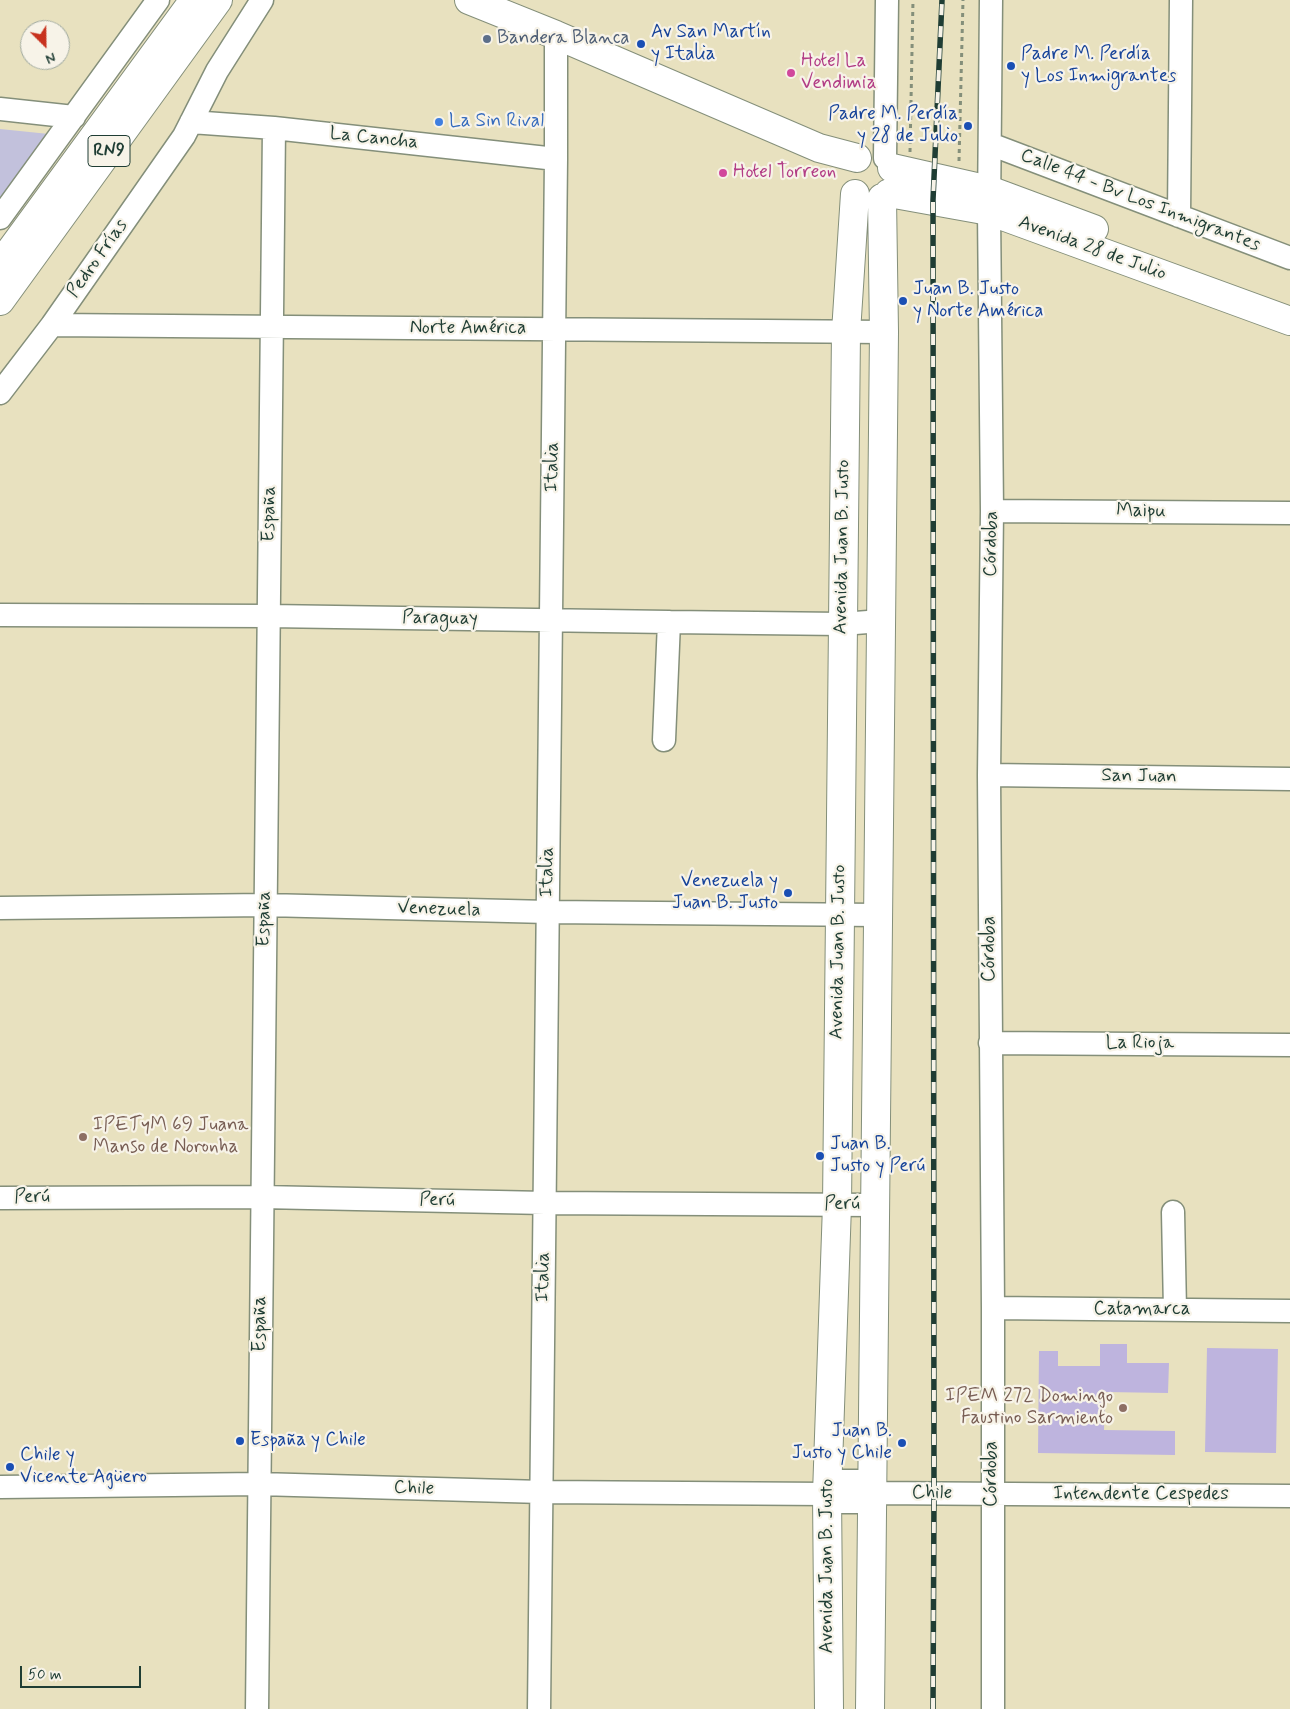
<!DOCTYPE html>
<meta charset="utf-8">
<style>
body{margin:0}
#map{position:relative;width:1290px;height:1709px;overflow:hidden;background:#e8e1bf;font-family:Mynerve,sans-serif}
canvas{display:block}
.north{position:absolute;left:20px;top:20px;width:50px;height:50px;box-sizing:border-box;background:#f7f3e8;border:1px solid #a1aaa0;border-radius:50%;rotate:157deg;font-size:14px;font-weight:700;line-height:20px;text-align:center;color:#1f3d34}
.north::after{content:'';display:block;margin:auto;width:18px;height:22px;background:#c8321e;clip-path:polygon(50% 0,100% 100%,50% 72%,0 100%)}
.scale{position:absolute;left:20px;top:1666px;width:121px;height:22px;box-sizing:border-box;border:2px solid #1f3d34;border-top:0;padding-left:6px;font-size:15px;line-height:18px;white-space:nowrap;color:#1f3d34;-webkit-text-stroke:4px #f7f3e8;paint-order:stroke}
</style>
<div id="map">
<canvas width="1290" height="1709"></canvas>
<div class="north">N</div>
<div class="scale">50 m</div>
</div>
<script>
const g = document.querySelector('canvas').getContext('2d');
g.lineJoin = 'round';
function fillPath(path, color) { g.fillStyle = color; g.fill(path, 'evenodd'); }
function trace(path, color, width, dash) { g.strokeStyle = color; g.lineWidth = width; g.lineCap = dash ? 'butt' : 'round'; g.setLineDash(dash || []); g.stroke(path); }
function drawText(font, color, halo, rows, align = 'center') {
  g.font = font + ' Mynerve,sans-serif'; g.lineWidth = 4.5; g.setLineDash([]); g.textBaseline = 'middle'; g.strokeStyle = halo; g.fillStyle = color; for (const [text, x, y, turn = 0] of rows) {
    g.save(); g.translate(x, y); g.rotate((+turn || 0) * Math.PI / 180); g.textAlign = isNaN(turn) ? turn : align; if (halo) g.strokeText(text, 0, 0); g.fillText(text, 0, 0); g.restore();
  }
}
const industrial = new Path2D(`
 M0,129l49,5 -49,65z`);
const building = new Path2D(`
 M1100,1344h27v19h42l-1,30 -63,-1 -1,38 71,1v24l-137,-2 1,-102h19v15h42z
 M1207,1348l71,1 -2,104 -71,-1z`);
const path = new Path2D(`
 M910,152l3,-152
 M959,161l4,-161`);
const minor = new Path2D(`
 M991,0l-2,211 3,300 -3,264 4,533v401
 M0,109l74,8
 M191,122l83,6 282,31
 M990,144l300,114
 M885,158l2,-158
 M1179,216l2,-216
 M0,218l158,-218
 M52,325l832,7
 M0,393l52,-68 132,-189 33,-65 45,-71
 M992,511l298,2
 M0,615l269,1 400,6 173,2 39,-3
 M664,740l5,-118
 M989,775l301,4
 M0,908l266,-3 282,7 330,3
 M990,1043l300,2
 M0,1198l262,-1 283,6 330,2
 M1173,1212l2,98
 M993,1308l297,3
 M0,1487l259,-3 283,8 285,2 11,8h21l13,-9 418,3
 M827,1494l11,-13h25l9,12
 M257,1709l17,-1581
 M539,1709l17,-1550v-124`);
const major = new Path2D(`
 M469,0l87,35 263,113 38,10
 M892,168l97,22 105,39
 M889,193l100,18 301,110
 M829,1709l-2,-215 10,-289 9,-873 9,-138
 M870,1709l14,-1377 -2,-134`);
const highway = new Path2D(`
 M0,265l194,-265
 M0,301l218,-301`);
const rail = new Path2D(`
 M933,1709l1,-215 -1,-1294 9,-200`);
const markers = [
 [487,39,5,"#5c6f8a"],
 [641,44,5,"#1a4fb4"],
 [1011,66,5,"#1a4fb4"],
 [791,73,5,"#d1479c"],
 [439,122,5,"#3f7fe0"],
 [968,126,5,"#1a4fb4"],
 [723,173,5,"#d1479c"],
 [903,301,5,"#1a4fb4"],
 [788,893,5,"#1a4fb4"],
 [83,1137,5,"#8d6e63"],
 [820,1156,5,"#1a4fb4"],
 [1123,1408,5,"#8d6e63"],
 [240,1441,5,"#1a4fb4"],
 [902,1443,5,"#1a4fb4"],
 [10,1467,5,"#1a4fb4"]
];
const shields = [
 [109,151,42]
];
const shieldNames = [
 ["RN9",109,151]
];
const transitNames = [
 ["Av San Martín",651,33],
 ["y Italia",651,55],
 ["Padre M. Perdía",1021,55],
 ["y Los Inmigrantes",1021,77],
 ["Padre M. Perdía",958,115,"right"],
 ["y 28 de Julio",958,137,"right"],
 ["Juan B. Justo",913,290],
 ["y Norte América",913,312],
 ["Venezuela y",778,882,"right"],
 ["Juan B. Justo",778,904,"right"],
 ["Juan B.",830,1145],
 ["Justo y Perú",830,1167],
 ["Juan B.",892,1432,"right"],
 ["Justo y Chile",892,1454,"right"],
 ["España y Chile",250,1441],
 ["Chile y",20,1456],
 ["Vicente Agüero",20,1478]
];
const serviceNames = [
 ["Bandera Blanca",497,39]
];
const hotelNames = [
 ["Hotel La",801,62],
 ["Vendimia",801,84],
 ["Hotel Torreon",733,173]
];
const shopNames = [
 ["La Sin Rival",449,122]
];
const streetNames = [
 ["La Cancha",374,139,6],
 ["Calle 44 - Bv Los Inmigrantes",1140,201,21],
 ["Avenida 28 de Julio",1092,249,20],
 ["Pedro Frías",98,259,-55],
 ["Norte América",468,329],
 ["Italia",553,467,-89],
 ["Maipu",1141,512],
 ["España",270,514,-89],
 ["Córdoba",992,544,-89],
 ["Avenida Juan B. Justo",843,547,-89],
 ["Paraguay",440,619,1],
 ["San Juan",1139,777,1],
 ["Italia",548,872,-89],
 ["Venezuela",439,910,2],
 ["España",265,919,-89],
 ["Córdoba",990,949,-90],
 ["Avenida Juan B. Justo",839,952,-89],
 ["La Rioja",1140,1044],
 ["Perú",32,1198],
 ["Perú",437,1201,1],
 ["Perú",842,1205],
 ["Italia",544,1277,-89],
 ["Catamarca",1142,1310],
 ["España",261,1324,-90],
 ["Córdoba",992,1474,-90],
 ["Chile",414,1489,2],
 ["Chile",932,1494],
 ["Intendente Cespedes",1141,1495],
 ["Avenida Juan B. Justo",828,1566,-90]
];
const educationNames = [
 ["IPETyM 69 Juana",93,1126],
 ["Manso de Noronha",93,1148],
 ["IPEM 272 Domingo",1113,1397,"right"],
 ["Faustino Sarmiento",1113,1419,"right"]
];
fillPath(industrial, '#c2c1dc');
fillPath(building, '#beb4de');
trace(minor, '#848f7a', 25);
trace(major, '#848f7a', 30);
trace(highway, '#848f7a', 30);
trace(path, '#848f7a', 3, [4, 4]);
trace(minor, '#fff', 22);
trace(major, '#fff', 28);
trace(highway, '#fff', 28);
trace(rail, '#1f3d34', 5.5);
trace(rail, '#f7f3e8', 4, [11]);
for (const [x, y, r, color] of markers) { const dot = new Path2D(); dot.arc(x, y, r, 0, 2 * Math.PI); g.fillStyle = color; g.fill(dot); trace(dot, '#f7f3e8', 2); }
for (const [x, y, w] of shields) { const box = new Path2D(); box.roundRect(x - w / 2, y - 15.5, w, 31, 4); g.fillStyle = '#f7f3e8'; g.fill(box); trace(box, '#1f3d34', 1); }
drawText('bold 18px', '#1f3d34', null, shieldNames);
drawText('19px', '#164399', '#f7f3e8', transitNames, 'left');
drawText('19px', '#4e5e75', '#f7f3e8', serviceNames, 'left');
drawText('19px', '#b23c85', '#f7f3e8', hotelNames, 'left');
drawText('19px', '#366cbe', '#f7f3e8', shopNames, 'left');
drawText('19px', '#1f3d34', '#f7f3e8', streetNames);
drawText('19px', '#785e54', '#f7f3e8', educationNames, 'left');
</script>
